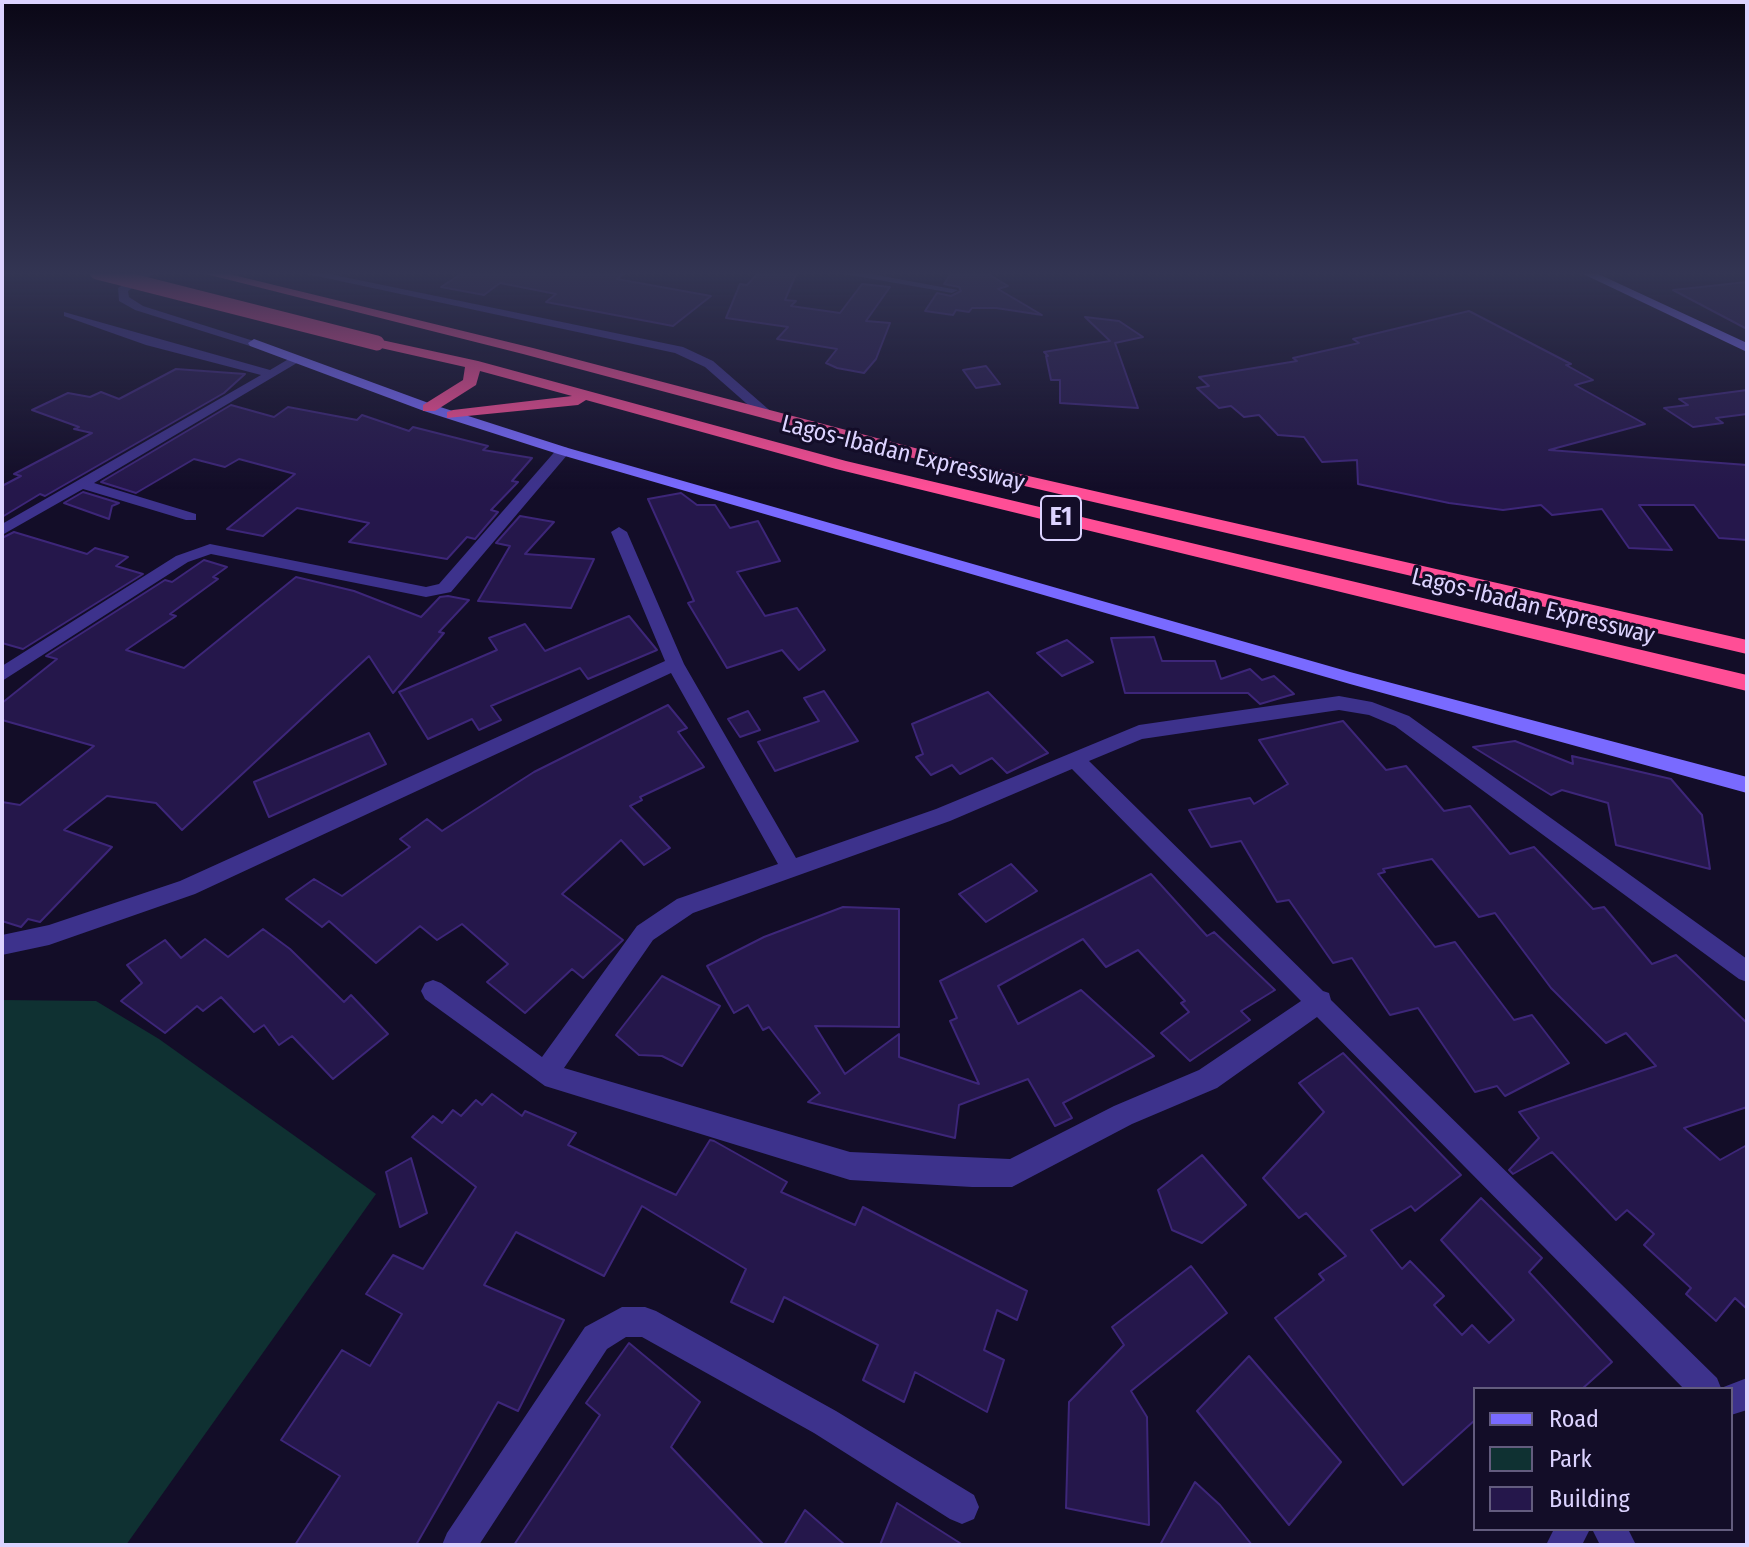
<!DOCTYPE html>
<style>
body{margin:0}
#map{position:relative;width:1749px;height:1547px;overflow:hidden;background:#130d28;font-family:"Fira Sans Condensed",sans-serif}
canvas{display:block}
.frame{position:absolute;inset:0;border:4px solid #dcd3ff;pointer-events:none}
.legend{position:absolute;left:1473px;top:1387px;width:260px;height:144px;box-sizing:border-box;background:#130d28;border:2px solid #635c7e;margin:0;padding:10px 14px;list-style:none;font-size:24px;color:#dcd3ff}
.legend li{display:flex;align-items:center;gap:16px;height:40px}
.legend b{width:40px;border:2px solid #635c7e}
</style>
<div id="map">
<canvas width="1749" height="1547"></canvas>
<div class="frame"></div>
<ul class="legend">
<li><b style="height:10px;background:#796aff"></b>Road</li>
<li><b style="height:22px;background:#0f3132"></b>Park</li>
<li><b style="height:22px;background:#25174b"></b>Building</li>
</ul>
</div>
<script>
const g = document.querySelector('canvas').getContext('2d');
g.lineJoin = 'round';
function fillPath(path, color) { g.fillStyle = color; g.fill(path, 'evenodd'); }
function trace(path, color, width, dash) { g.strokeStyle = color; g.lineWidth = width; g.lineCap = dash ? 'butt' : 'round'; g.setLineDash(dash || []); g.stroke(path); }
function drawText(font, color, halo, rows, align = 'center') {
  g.font = font + ' "Fira Sans Condensed",sans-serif'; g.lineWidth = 6; g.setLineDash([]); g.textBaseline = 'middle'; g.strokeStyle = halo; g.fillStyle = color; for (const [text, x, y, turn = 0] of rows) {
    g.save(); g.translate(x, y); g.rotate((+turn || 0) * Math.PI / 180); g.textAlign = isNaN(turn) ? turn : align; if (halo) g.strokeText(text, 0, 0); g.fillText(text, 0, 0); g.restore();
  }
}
const green = new Path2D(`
 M2,1000l94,1 63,38 217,155 -250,351h-124z`);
const building = new Path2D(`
 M464,272h162l-9,7 94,17 -38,30 -127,-24 10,-8 -56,-11 -16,12 -43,-8z
 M759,272h38l-12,28 11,1 -5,5 49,7 22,-29 28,3 -24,34 24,2 -14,36 -12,14 -27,-5 -11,-5 11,-14 -60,-10 11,-12 -62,-9 14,-34 7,1z
 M952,272h33l23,14 -10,3 44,26 -46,-7h-24l-3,4 -13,-2 -3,5 -28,-4 12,-18 14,3 10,-5 -2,-4 -15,-3z
 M1747,282v47l-74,-39z
 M1469,311l102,53 -5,1 27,15 -18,5 70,39 -96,26 198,15v75l-28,-2 -25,-33h-55l33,45 -43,-2 -27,-39 -50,6 -11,-10 -38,5 -54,-7 -91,-19 -1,-24 -35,2 -18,-25 -26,-2 -19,-20 -15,2 -13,-11 -12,2 -22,-20 12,-2 -10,-9 98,-16 -4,-3 66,-15 -6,-4z
 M1085,317l34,4 24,16 -28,6 23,65 -78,-5v-23h-9l-5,-24h2l-4,-4 66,-11z
 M986,366l14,18 -24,4 -13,-18z
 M176,369l69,5 -21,19 -179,103 -5,-2 -38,23v-31l19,-10 -7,-2 78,-41 -18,-4 5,-2 -47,-17 36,-17 22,4 11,-5 18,7z
 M1747,390v24l-31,4 7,5 -30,4 -29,-19 24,-3 -9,-6z
 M231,405l43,12 14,-10 69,13 5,-5 47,16 4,-4 75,19 -5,4 49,8 -20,23 6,1 -27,28 7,2 -23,27 -8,-2 -20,22 -98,-17 20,-19 -72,-15 -34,28 -36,-7 68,-55 -56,-15 -14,8 -31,-8 -58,34 -35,-11z
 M83,492l36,11 -7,3 -3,13 -45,-16z
 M681,493l16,12h18l15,23 28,-7 22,40 -43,11 28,44 32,-8 28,42 -26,20 -17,-20 -55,18 -39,-65 6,-2 -46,-102z
 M520,516l34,6 -29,32 69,5 -23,49 -93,-7 32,-55 -14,-3z
 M14,532l73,22 8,-6 33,9 -12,9 27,8 -120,75 -21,-6v-105z
 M204,560l23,7 -14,10 5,2 -48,35 6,2 -50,34 58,18 112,-91 58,14 67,26 19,-20 8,-1 21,4 -30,32 5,1 -51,60 -24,-37 -187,174 -26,-27 -49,-7 -43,34 48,17 -72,75 -12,-3 -7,8 -19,-6v-119l18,3 74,-59 -92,-26v-17l55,-44 -11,-3 119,-76 7,2z
 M629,616l28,34 -69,29 -8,-11 -89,38 10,14 -22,10 -7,-11 -44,20 -29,-47 98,-42 -8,-12 36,-14 20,27z
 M1154,637l8,24h53l6,18 29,-10 12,11 12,-4 20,18 -34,10 -12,-11h-123l-14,-55z
 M1067,640l26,22 -31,14 -25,-23z
 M824,691l34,50 -83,30 -17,-29 61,-21 -15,-23z
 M988,692l60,61 -41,20 -15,-15 -32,16 -8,-9 -21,10 -15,-18 7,-3 -11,-30z
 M668,705l19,23 -9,4 26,35 -64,30 2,3 -12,6 40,42 -26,17 -23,-25 -59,54 61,46 -40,38 -11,-9 -47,44 -38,-31 21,-18 -46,-40 -25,16 -17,-14 -44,37 -47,-42 -7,6 -36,-28 28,-20 28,17 68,-49 -10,-8 27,-20 15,12 92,-59z
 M748,711l12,19 -20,7 -12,-18z
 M1343,721l43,49 20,-4 38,45 26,-5 40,48 24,-7 59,62 11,-2 48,57 24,-9 71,68v84l-63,21 36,32 27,-15v164l-12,-11 -19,23 -30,-27 5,-6 -47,-43 10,-11 -27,-24 -11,10 -64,-68 -39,22 -4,-4 30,-32 -20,-26 137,-46 -30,-33 -20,10 -55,-55 -56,-75 -16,4 -47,-58 -49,10 2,3 -7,2 57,73 20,-5 59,78 18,-5 37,48 -64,33 -8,-10 -22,6 -57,-84 -28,7 -38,-57 -19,5 -44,-63 -12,2 -36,-61 -30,6 -22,-37 61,-12 4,6 34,-20 -29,-44z
 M369,733l17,31 -117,53 -15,-35z
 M1515,741l58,23 -1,-8 99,23 31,36 8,54 -94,-24 -8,-42 -46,-13 -11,5 -78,-48z
 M1011,864l26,27 -51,31 -27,-28z
 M1151,874l56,62 7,-4 61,58 -34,21 9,9 -60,41 -29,-28 28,-21 -8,-9 4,-2 -47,-51 -32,17 -23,-28 -85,47 20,38 63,-34 73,66 -91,47 9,15 -17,8 -27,-47 -69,26 -4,33 -147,-36 12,-9 -51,-66 -6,3 -15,-25 -14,8 -27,-47 57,-29 79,-30 56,2v118l-84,-1 30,48 54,-40v23l80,27 -29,-63 7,-3 -17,-37z
 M263,929l27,20 54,53 7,-7 37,39 -55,45 -41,-43 -13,9 -15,-20 -10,7 -33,-35 -18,14 -6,-5 -32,27 -44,-32 21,-18 -15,-18 38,-25 16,18 24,-19 23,18z
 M662,976l58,30 -38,60 -20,-10 -23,-1 -23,-20z
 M1343,1053l118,122 -46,36 -4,-5 -40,24 31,39 8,-8 34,35 -10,9 28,30 10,-10 17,18 25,-23 -73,-80 40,-42 61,60 -13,14 83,90 -30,27h-107v31l-72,65 -128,-167 49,-38 -5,-6 27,-18 -40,-43 -7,5 -36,-40 61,-66 -25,-29z
 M492,1094l30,22 3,-5 51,22 -8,12 108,50 34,-55 4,1 73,41 -6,10 74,33 8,-18 164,84 -10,29 -20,-10 -13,40 20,10 -17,52 -72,-40 -11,30 -41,-22 15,-35 -94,-48 -11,25 -42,-20 15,-33 -104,-63 -38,70 -88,-44 -32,53 80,35 -46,91 -20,-9 -82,143h-121l45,-69 -59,-36 61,-90 28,16 32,-52 -36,-20 27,-39 30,14 53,-82 -64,-50 21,-21 9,7 11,-13 8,6 15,-16 6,5z
 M1202,1155l44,50 -44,38 -30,-13 -14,-40z
 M411,1158l16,55 -27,14 -14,-55z
 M1191,1266l36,47 -96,78 16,26 2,108 -83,-17 3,-106 55,-57 -12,-18z
 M629,1343l71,59 -29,45 93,98h-250l86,-130 -14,-12z
 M1249,1356l92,106 -52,63 -92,-114z
 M1195,1482l25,23 32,40h-92z
 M897,1503l66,42h-83z
 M805,1510l40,35h-61z`);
const street = new Path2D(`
 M143,272h13l-28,19 1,6 14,9 117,37 -10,3 -115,-36 -16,-9 -1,-13z
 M298,272h22l363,75 30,14 62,54 -12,3 -58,-51 -30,-14z
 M833,272h28l97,18 -6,3z
 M64,312l206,58 22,-13 10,3 -208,123 102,31v6h-10l-103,-31 -81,46v-11l259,-149 -115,-30 -82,-29z
 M563,447l5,1v6l-117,138 -25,5 -215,-43 -23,8 -186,119v-15l174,-110 34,-12 216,43 13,-3 119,-136z
 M619,527l8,5 57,132 112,194 140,-49 203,-84 200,-29 33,6 37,14 338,243v23l-8,-3 -344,-253 -26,-11 -30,-5 -197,29 -53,22 234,230 6,2 2,7 386,378 4,10 26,-10v32l-16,5v-26h-47l-367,-372 -100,71 -85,36 -120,63h-40l-122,-7 -305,-94 -120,-87 -4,-8 4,-8 8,-3 8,3 101,74 95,-131 40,-27 101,-35 -107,-191 -476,221 -146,51 -47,10v-20l47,-10 131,-44 485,-220 -54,-129zM1072,769l229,232 -102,69 -85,36 -104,53 -160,-7 -286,-84 89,-128 40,-27 257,-92z
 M622,1307h23l11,4 180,100 138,84 5,12 -5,12 -12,5 -12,-5 -136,-86 -172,-96h-16l-19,12 -128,196h-37l5,-12 138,-206z
 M1554,1529h36l-8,16h-36z
 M1592,1529h36l8,16h-36z`);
const secondary = new Path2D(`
 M1579,272h15l153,71v9z
 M254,339l180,66 134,43 782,224 397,105v16l-397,-109 -792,-230 -134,-43 -174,-65 -2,-3z`);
const highway = new Path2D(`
 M198,272h23l312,76 443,116 771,176v14l-774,-180 -450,-120z
 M377,339l101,22 368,100 901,214v16l-911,-222 -250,-69 -8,5 -131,13v-6l6,-2 119,-14 -92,-25 -4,14 -41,26h-12v-6l40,-25 2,-13 -93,-21 -2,-3z`);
const highwayBridge = new Path2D(`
 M97,272l280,71`);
const farStreetnames = [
 ["Lagos-Ibadan Expressway",903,454,14],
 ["Lagos-Ibadan Expressway",1533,607,14]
];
const shields = [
 [1061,518,40]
];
const shieldNames = [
 ["E1",1061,518]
];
fillPath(green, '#0f3132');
fillPath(building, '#25174b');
trace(building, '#3d2679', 2);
fillPath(street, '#3d328c');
fillPath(secondary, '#796aff');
fillPath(highway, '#ff4e96');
trace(highwayBridge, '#ff4e96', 15);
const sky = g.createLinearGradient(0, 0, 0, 489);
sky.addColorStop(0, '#0a0716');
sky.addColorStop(0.56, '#333553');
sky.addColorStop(1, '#33355300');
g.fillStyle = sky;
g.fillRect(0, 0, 1749, 489);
drawText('24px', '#dcd3ff', '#130d28', farStreetnames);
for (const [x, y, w] of shields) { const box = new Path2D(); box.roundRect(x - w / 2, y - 22, w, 44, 6); g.fillStyle = '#130d28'; g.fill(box); trace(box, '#dcd3ff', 2); }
drawText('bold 26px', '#dcd3ff', null, shieldNames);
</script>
